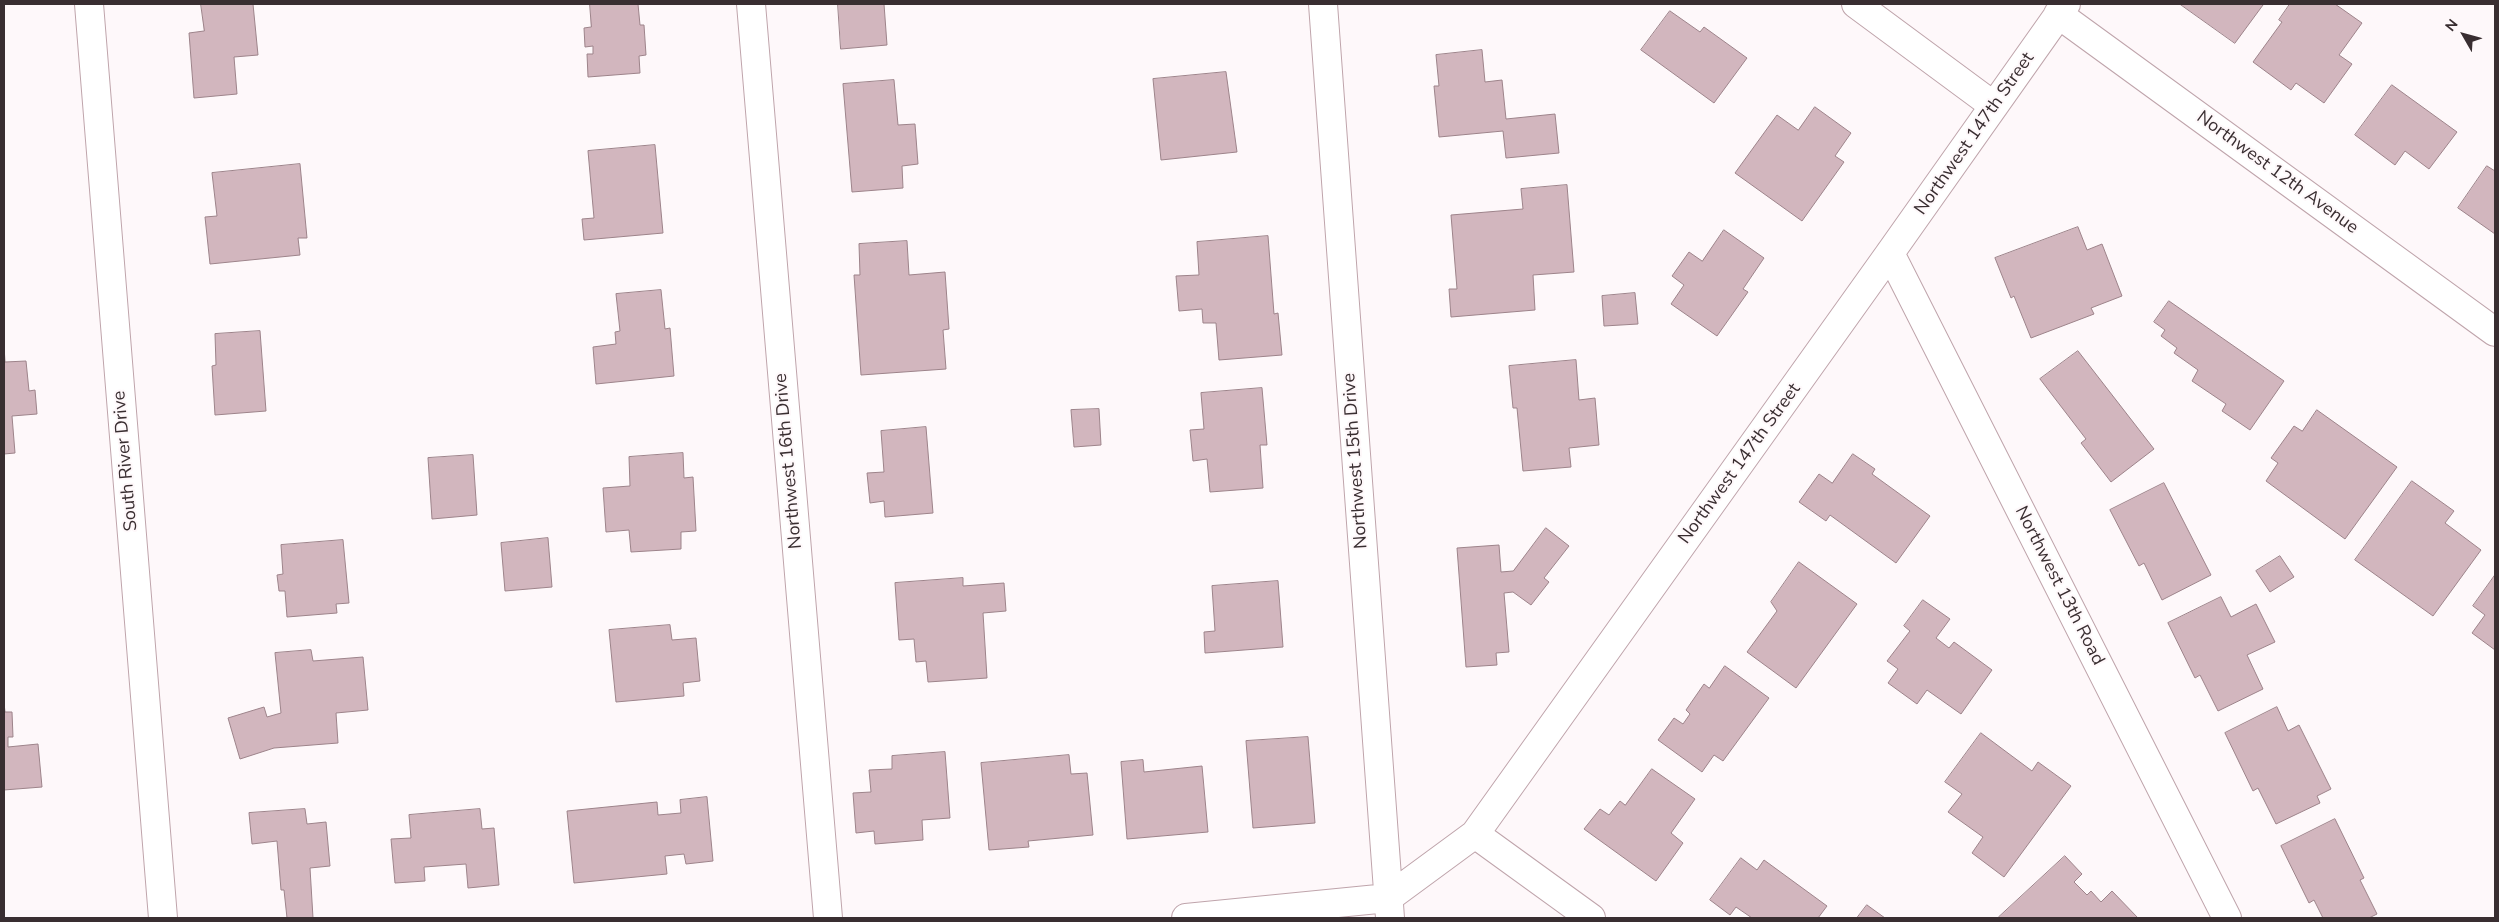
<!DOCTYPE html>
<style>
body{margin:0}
#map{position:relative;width:2499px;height:922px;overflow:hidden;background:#fef8fa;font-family:"Nunito Sans",sans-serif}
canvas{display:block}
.frame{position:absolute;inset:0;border:5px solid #392e31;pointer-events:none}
.north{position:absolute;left:2439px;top:10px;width:50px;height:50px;-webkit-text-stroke:4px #fef8fa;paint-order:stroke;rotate:308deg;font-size:14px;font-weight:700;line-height:20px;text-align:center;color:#392e31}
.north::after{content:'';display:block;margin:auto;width:18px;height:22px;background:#392e31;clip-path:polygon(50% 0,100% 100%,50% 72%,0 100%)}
</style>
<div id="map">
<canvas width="2499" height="922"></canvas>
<div class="frame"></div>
<div class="north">N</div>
</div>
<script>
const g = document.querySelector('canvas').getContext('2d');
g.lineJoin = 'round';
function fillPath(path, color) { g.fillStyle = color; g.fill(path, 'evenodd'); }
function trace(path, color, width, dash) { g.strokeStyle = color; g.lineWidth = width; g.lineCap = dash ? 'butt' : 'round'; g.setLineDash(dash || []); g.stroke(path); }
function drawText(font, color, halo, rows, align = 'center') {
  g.font = font + ' "Nunito Sans",sans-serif'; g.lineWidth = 4; g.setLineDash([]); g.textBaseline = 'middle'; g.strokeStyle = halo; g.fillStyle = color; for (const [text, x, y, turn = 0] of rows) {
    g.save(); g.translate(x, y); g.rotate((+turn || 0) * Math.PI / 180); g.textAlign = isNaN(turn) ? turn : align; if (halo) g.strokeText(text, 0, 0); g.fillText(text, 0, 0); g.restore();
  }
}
const building = new Path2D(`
 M201,4h52l5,51 -24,2 3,37 -43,4 -5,-65 15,-2z
 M590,4h48l2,21h4l2,30 -7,1 1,17 -52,4 -1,-23h6v-8l-8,1 -1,-19 7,-1z
 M838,4h46l3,41 -46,4z
 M2180,4h81l2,1 -28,38z
 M2290,4h45l27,19 -23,32 13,9 -28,39 -28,-20 -5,7 -38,-28 29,-40 -3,-2z
 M1670,11l30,21 4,-5 43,31 -33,45 -73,-53z
 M1482,50l3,32 17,-2 4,39 49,-5 4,39 -53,5 -3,-27 -64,6 -5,-51h5l-3,-31z
 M1226,72l11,80 -76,8 -8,-81z
 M894,80l4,45 17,-1 3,40 -16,2 1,22 -51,4 -9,-108z
 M2392,85l65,47 -28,37 -24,-18 -10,14 -40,-30z
 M1815,107l36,26 -16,23 9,6 -42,59 -67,-48 42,-58 21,15z
 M655,145l8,88 -79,7 -2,-21 12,-1 -6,-67z
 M300,164l7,74h-9l2,17 -90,9 -5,-47 12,-1 -5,-43z
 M2487,166l8,5v63l-37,-26z
 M1567,185l7,87 -41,3 2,35 -84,7 -2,-28h8l-6,-74 72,-6 -2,-20z
 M2078,227l9,23 15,-6 20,52 -31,12 3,6 -63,24 -17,-42 -3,2 -16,-40z
 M1724,230l40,28 -21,31 5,3 -31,44 -46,-32 13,-19 -12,-9 17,-24 13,9z
 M1268,236l6,78 4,-1 4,42 -63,5 -3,-37h-13l-1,-14 -23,2 -3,-35 23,-1 -2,-33z
 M907,241l2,34 36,-3 4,57 -6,1 3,39 -85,6 -7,-100h6l-1,-31z
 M661,290l4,39 5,-1 4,48 -78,8 -3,-37 23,-3 -1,-12 5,-1 -4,-37z
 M1635,293l3,31 -34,2 -2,-30z
 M2169,301l115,80 -34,49 -28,-19 4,-7 -34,-23 6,-11 -24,-17 3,-5 -16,-12 4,-6 -11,-8z
 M260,331l6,80 -51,4 -3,-49 4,-1 -1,-31z
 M4,346l1,16 21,-1 3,30 6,-1 2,24 -25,2 3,37 -11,1z
 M2078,351l76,98 -43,33 -30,-39 5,-4 -46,-60z
 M1576,360l3,40 16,-2 4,47 -30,3 2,19 -48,4 -6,-63h-4l-4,-42z
 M1262,388l5,57h-7l3,43 -53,4 -3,-33 -14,2 -3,-31 14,-1 -3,-36z
 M1099,409l2,36 -27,2 -3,-37z
 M2317,410l80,57 -52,72 -79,-58 12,-18 -7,-5 23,-32 8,5z
 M926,427l7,86 -48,4 -1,-16 -14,2 -3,-30 17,-1 -3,-41z
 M683,453l1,25 9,-1 3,54 -15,1v17l-50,3 -2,-22 -23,2 -3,-44 27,-2 -1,-29z
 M1853,454l22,15 -3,5 58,42 -34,47 -66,-48 -4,6 -27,-19 20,-28 13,9z
 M473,455l4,60 -45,4 -4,-61z
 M2412,481l42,30 -9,12 36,27 -48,66 -78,-56z
 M2164,483l47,92 -49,25 -18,-37 -5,3 -29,-56z
 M1546,528l23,18 -25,32 5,4 -18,23 -18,-13 -9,1 5,59 -13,1 1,12 -31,2 -9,-119 42,-3 2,27 12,-1z
 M548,538l4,49 -47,4 -4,-48z
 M343,540l6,63 -13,1 1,9 -50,4 -2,-26h-6l-2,-16 6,-1 -2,-29z
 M2280,556l14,21 -24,15 -14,-21z
 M1799,562l58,42 -61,84 -49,-36 30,-41 -6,-9z
 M2495,575v75l-23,-17 13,-18 -12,-9z
 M963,578v8l41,-3 2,28 -23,2 4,65 -59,4 -2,-21 -10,1 -2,-23 -15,1 -4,-57z
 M1278,581l5,66 -78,6 -1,-21 11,-1 -3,-45z
 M2221,597l10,20 25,-13 19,38 -28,13 16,34 -45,22 -18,-36 -5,3 -27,-55z
 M1923,600l27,19 -14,19 13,10 5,-6 38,28 -31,44 -34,-24 -10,14 -29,-21 10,-14 -11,-8 23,-30 -6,-5z
 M670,625l2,15 24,-2 4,43 -17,2 1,13 -68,6 -7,-72z
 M311,650l2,11 50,-4 5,53 -32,3 2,30 -64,5 -34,11 -12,-41 36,-11 3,10 14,-4 -6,-60z
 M1725,666l44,32 -46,63 -9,-6 -12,17 -44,-32 16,-22 9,6 7,-10 -4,-4 18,-26 5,4z
 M4,703l1,9h7l1,25h-5v10l30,-3 4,43 -38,3z
 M2277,707l11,24 11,-6 32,64 -14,7 3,7 -44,21 -18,-36 -5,3 -28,-58z
 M1981,733l51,38 6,-9 33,24 -67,91 -32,-24 11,-16 -35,-25 14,-18 -17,-12z
 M1308,737l7,86 -62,5 -7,-87z
 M945,752l5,66 -28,2 1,20 -48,4 -1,-13 -18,2 -3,-40 18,-1 -2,-22 23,-1v-13z
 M1069,755l2,19 16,-1 6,62 -65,6 1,6 -40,3 -8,-87z
 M1143,760l1,12 58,-6 6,66 -81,7 -6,-77z
 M1652,769l43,30 -24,34 12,10 -27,38 -72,-52 16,-20 9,6 11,-14 5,4z
 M707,797l6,64 -27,3 -2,-10 -19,2 2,18 -93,9 -7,-72 90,-9 1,13 23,-2 -1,-13z
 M305,809l2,15 19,-2 4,44 -20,2 3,50h-26l-3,-28h-3l-4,-49 -25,3 -3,-31z
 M480,809l2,20 12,-1 5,57 -31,3 -2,-24 -42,3 1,14 -30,2 -4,-44 20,-1 -2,-23z
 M2335,819l29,59 -4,2 17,34 -8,4h-46l-9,-18 -5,3 -28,-57z
 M2065,856l17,18 -8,8 13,13 4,-4 10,11 11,-11 26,27h-137l-2,-1z
 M1741,858l16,12 7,-10 63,46 -9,12h-66l-16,-11 -6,8 -20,-15z
 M1867,905l18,13h-28z`);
const street = new Path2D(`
 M89,4l74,914
 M751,4l77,914
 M1323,4l67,914
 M1856,4l138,102
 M2058,14l437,318
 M1890,253l337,665
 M1475,834l116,84
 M1186,918l202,-20 87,-64 415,-581 176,-249`);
const streetNames = [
 ["Northwest 147th Street",1975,134,-55],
 ["Northwest 12th Avenue",2277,173,36],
 ["South River Drive",126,461,-95],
 ["Northwest 16th Drive",789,461,-95],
 ["Northwest 15th Drive",1356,461,-94],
 ["Northwest 147th Street",1740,464,-54],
 ["Northwest 13th Road",2059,586,63]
];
fillPath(building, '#d2b6be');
trace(building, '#9d838a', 1);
trace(street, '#bfa4ab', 30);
trace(street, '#fff', 28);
drawText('18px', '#392e31', '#fef8fa', streetNames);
</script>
